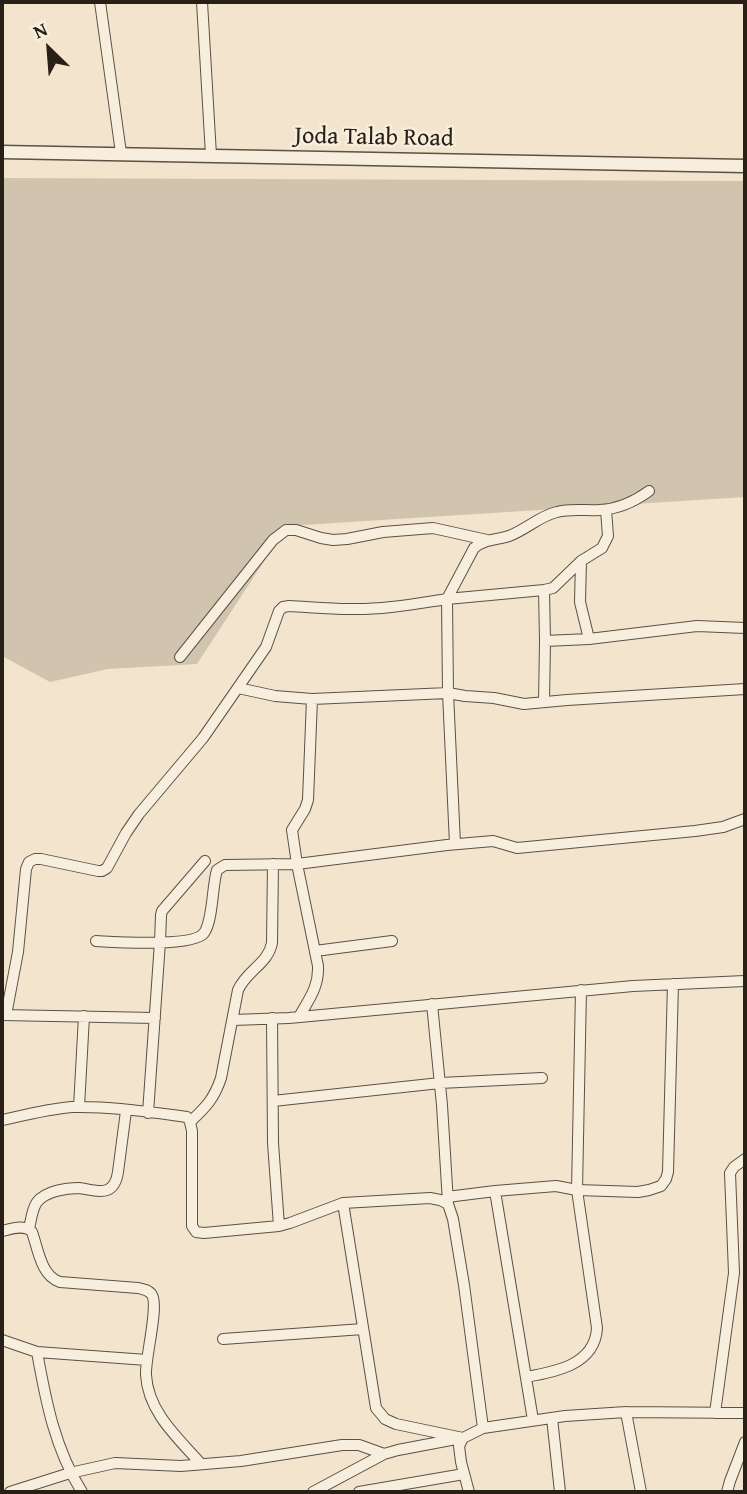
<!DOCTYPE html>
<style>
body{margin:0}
#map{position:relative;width:747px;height:1494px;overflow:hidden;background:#f3e5cd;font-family:"Gentium Book Plus",serif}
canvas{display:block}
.frame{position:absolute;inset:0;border:4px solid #282016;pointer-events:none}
.north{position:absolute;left:14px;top:14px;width:70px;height:70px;-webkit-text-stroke:5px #f7eede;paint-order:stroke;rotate:335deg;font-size:19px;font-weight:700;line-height:28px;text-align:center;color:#282016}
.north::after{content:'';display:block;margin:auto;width:24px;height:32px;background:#282016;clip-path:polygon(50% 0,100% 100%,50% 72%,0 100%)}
</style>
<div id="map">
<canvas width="747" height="1494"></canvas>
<div class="frame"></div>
<div class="north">N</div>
</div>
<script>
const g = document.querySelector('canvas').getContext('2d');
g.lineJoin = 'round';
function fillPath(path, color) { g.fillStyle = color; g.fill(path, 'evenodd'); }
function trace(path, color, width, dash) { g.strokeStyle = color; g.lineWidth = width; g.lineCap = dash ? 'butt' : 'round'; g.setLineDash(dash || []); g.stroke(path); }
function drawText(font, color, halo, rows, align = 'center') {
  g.font = font + ' "Gentium Book Plus",serif'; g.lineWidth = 5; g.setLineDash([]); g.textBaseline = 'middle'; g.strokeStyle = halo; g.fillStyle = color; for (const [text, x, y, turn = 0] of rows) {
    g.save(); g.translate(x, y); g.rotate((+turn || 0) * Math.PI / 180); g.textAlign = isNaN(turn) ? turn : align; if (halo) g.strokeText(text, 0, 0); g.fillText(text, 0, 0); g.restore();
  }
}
const green = new Path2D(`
 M2,178l743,3v316l-458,29 -90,138 -89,5 -58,13 -48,-26z`);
const minor = new Path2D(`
 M100,2l21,151
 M202,2l9,153
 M581,561l-1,41 9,37
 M545,641l44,-2 108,-13 48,2
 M180,657l93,-117 13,-10h10l25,8 12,2 14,-1 36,-7 50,-4 54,12
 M238,688l37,8 37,3 136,-6 17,3 29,2 30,6 43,-4 178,-11
 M544,702l1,-61 -1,-51
 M455,844l-7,-151 -1,-94 97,-9 9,-2 28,-27 21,-13 6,-12 -2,-26
 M96,941c19,1 98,6 108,-8 9,-12 8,-47 13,-63l8,-5 72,-1 150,-19 46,-4 24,7 178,-17 28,-4 22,-8
 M315,951l77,-10
 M432,1004l10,101 6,98
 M2,1015l153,3
 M6,1015l12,-63 8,-83 3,-7 6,-3h6l57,12h4l5,-3 19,-35 13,-19 64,-76 63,-91 13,-36 4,-4 6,-1c20,1 40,3 60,3 33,1 65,-5 98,-10l27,-51c10,-9 23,-8 35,-12 17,-6 30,-20 48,-24 14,-4 29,-1 43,-2 19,-1 34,-8 49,-19
 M299,1017c10,-18 20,-30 19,-51l-21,-102 -5,-34 13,-21 3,-9 4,-101
 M272,1018l1,125 6,83
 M233,1020l56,-2 344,-32 112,-5
 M273,1101l167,-18 102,-5
 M79,1107l5,-91
 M148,1113l12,-171 1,-27 1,-4 43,-50
 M2,1120c23,-5 46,-11 70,-13 38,-1 77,5 115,10l3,5 2,9v95l4,6 8,1 75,-7 11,-3 53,-20 87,-5 10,2 8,4 5,15 11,66 19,143
 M190,1122c16,-15 24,-23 31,-44l17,-88c9,-20 30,-26 34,-47l1,-79
 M495,1191l38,229
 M447,1197l48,-6 61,-5 21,4 61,2 11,-2 12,-4 5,-7 2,-7 5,-188
 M343,1203l33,205 9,11 11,5 67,14
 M29,1229c2,-9 3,-20 8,-27 9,-11 29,-14 42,-14 9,1 20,5 28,2 8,-3 10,-11 11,-18l8,-61
 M2,1231c9,-2 23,-7 30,1 6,17 9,44 28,50l78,6c5,1 11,2 14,7 7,12 -7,63 -6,80 2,37 32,63 55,89
 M223,1339l140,-10
 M2,1340l35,12 110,8
 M37,1352c9,50 18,97 45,140
 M526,1377c29,-5 69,-12 71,-49l-20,-138 4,-200
 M626,1412l15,80
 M715,1413l19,-140 -4,-100 4,-6 11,-8
 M552,1418l8,74
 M10,1492l60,-19 45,-10 66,3 60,-5 101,-16h17l25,9
 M313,1492l71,-38 14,-4 58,-11
 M359,1492l105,-18
 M469,1492l-8,-30 -2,-16 4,-8 20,-10 82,-12 61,-4 119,1
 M727,1492l3,-11 15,-39`);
const tertiary = new Path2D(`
 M2,152l743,14`);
const streetNames = [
 ["Joda Talab Road",374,138,1]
];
fillPath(green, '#d0c4ae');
trace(minor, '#5b5144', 12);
trace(tertiary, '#5b5144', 15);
trace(minor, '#f7eede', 10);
trace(tertiary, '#f7eede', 12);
drawText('24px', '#282016', '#f7eede', streetNames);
</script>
